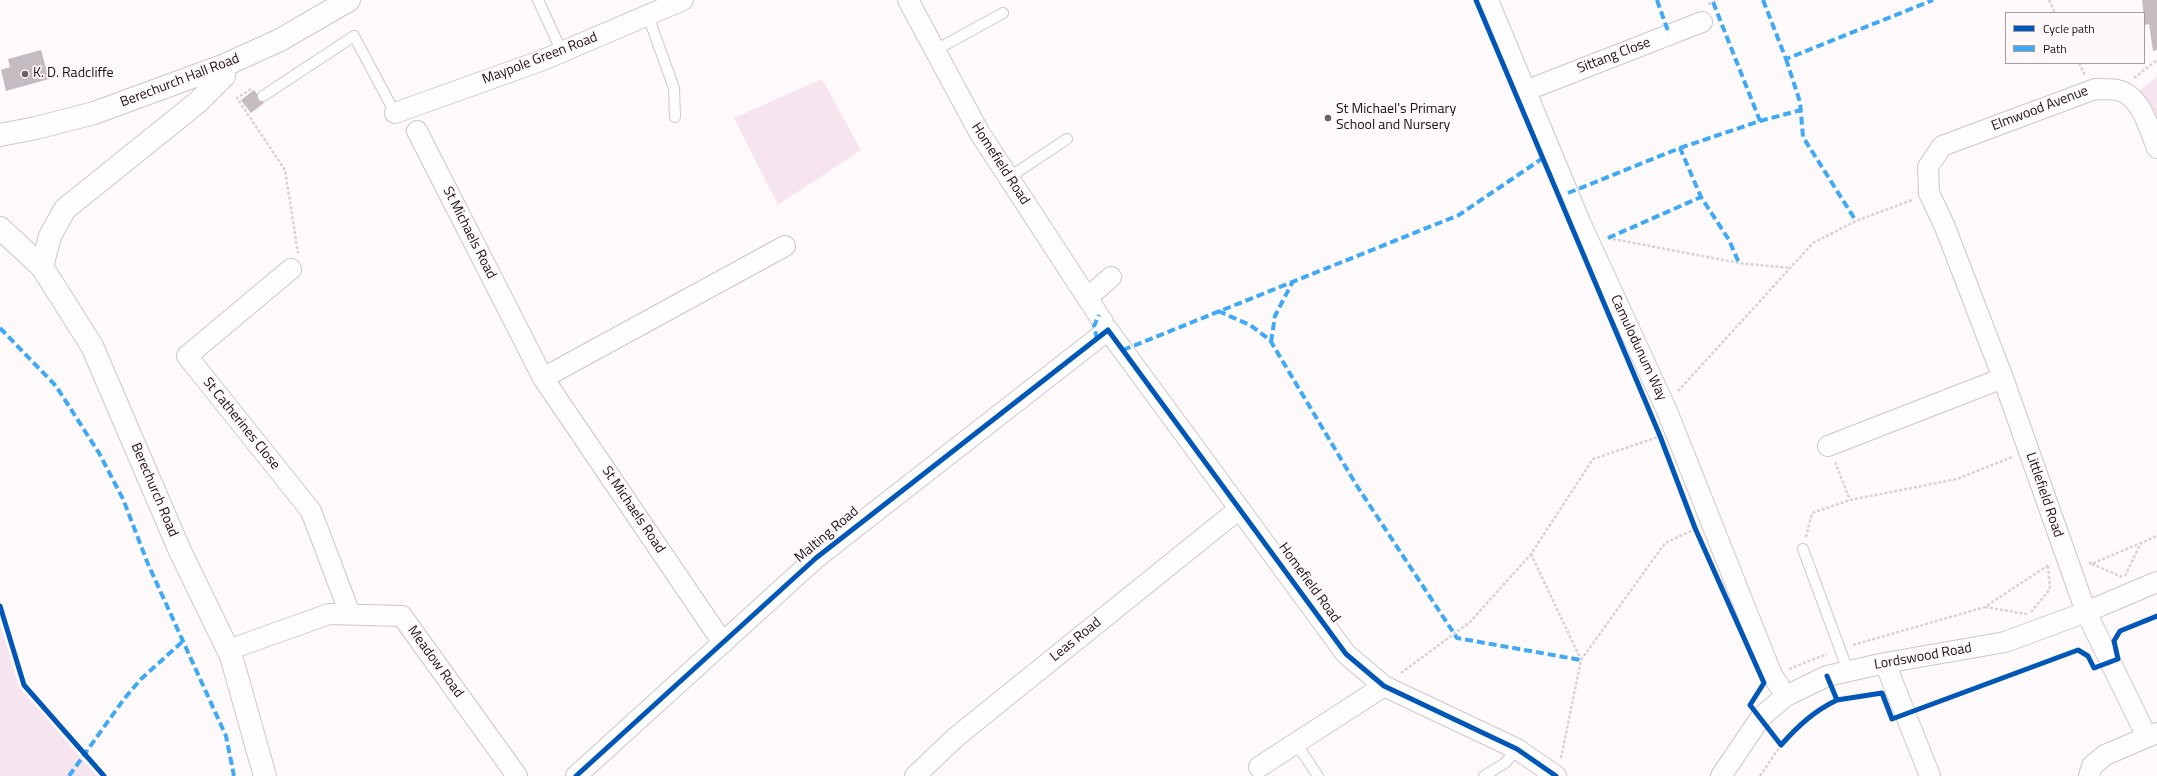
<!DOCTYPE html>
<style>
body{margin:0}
#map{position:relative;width:2157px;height:776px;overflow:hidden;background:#fef9fb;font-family:"Titillium Web",sans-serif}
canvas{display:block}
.legend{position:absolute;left:2005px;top:12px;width:140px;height:52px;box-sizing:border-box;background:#fff8fb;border:1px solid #a49ca0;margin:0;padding:5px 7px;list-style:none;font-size:12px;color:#1b1117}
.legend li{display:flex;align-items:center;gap:8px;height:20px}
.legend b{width:20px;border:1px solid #a49ca0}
</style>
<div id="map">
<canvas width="2157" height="776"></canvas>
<ul class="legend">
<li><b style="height:5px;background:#0057b8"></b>Cycle path</li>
<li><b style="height:5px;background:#3fa9f5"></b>Path</li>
</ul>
</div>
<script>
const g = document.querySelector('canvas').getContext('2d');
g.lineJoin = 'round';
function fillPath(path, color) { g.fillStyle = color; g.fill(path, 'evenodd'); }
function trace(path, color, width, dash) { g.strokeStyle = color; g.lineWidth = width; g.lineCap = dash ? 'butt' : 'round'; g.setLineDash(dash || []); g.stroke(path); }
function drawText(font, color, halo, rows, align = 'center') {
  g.font = font + ' "Titillium Web",sans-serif'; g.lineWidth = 3.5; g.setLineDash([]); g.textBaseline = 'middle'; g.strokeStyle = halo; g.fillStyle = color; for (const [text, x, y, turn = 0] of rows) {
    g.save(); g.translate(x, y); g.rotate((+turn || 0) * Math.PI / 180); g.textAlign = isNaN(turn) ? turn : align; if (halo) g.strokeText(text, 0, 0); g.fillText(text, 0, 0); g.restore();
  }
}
const green = new Path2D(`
 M2157,77v46l-17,-33z
 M822,79l39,71 -83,55 -44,-87z
 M0,624l19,63 78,89h-97z`);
const building = new Path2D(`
 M2142,0h15v50l-4,1 -4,-27 -4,1z
 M41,50l8,29 -43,12 -5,-21 9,-3 -2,-8z
 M254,90l10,13 -13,10 -10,-13z`);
const path = new Path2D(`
 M2049,0l6,13
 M1708,4l10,-4
 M2079,63l6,12
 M2134,78l23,-18
 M251,89l-14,9 48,72 13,83
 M1608,238l131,25 51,5
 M1678,391l135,-148 43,-22 56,-21
 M1835,462l15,38
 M1806,537l6,-24 38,-13 107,-21 55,-22
 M1531,554l50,106
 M2089,562l2,2 50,-21
 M2092,564l30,13
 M2125,576l16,-33 16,-7
 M1985,607l42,7
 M2031,612l19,-23 -2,-23
 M1853,645l132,-38 65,-43
 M1789,669l38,-15
 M1401,673l69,-51 61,-68 62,-95 65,-22
 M1561,758l20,-98 84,-117 30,-14
 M1760,776l21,-31`);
const lane = new Path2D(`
 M538,0l24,52
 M648,16l26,72 1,29
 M934,51l69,-38
 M263,96l91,-60 41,77
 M1008,178l59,-39
 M1803,549l45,122
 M1296,743l22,33
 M1484,776l21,-13 12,-14`);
const street = new Path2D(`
 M908,0l71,132 124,190
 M1488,0l92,222 87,189 105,264 14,21
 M1525,91l177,-69
 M395,113l148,-53 140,-60
 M417,131l126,247 180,265
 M291,269l-104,87 124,155 39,103
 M1087,298l24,-21
 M543,378l242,-132
 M1828,446l175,-68
 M228,650l101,-36 73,2 115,160
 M1885,663l45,113
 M2147,737l-61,-125 -83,-234 -58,-151 -16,-34 -1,-26 14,-21 153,-57c7,0 15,0 22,1 24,5 32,38 40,58
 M1259,767l125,-81
 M576,776l240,-218 292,-228 238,324 38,32 133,63 39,27
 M915,776l41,-39 283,-228
 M1721,776l40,-59 25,-21 41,-20 58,-13 120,-21 81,-30 71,-30
 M2089,776l3,-10 13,-11 52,-22`);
const secondary = new Path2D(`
 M0,135l36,-7 58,-15 131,-48 55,-25 69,-40
 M0,228l42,39 50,79 88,205 51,105 34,120
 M42,267l8,-31 15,-27 133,-107 26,-26 1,-11`);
const quiet = new Path2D(`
 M1657,0l12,34
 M1763,0l23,59 147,-59
 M1786,59l14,43 3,35 53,84
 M1760,121l41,-11
 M1680,148l80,-27 -47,-119
 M1568,193l112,-45 21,49
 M1608,238l93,-41 28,43 10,23
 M1218,311l32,14 20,15 87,146 100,152 124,22
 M0,328l56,58 43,67 24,46 25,65 78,172 8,40
 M1097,339l-3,-13 5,-11
 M1271,342l4,-26 18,-35
 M1123,350l336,-135 84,-57
 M69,776l55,-77 17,-20 41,-37`);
const cycleway = new Path2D(`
 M1476,0l184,436 35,92 69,155 -14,22 31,40c17,-19 33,-34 56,-45
 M0,606l24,79 80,91
 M1827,676l10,24 45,-7 10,26 186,-69 10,6 6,12 24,-9 -4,-18 6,-10 37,-15
 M576,776l240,-218 292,-228 238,324 38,32 133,63 39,27`);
const markers = [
 [25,74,4,"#6a6267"],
 [1328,118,4,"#6a6267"]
];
const streetNames = [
 ["Sittang Close",1614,56,-21],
 ["Maypole Green Road",540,59,-21],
 ["Berechurch Hall Road",180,81,-21],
 ["Elmwood Avenue",2040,109,-21],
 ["Homefield Road",1000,164,57],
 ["St Michaels Road",469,233,63],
 ["Camulodunum Way",1638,348,65],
 ["St Catherines Close",241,424,51],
 ["Berechurch Road",154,490,67],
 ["Littlefield Road",2044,495,71],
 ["St Michaels Road",633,510,56],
 ["Malting Road",827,535,-40],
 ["Homefield Road",1309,583,54],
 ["Leas Road",1076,640,-39],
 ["Lordswood Road",1923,657,-10],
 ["Meadow Road",435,662,54]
];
const poiNames = [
 ["K. D. Radcliffe",33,74],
 ["St Michael's Primary",1336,110],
 ["School and Nursery",1336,126]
];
fillPath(green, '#f6e5ee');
fillPath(building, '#c4bcc0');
trace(lane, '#cfc6cb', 12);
trace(street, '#cfc6cb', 22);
trace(secondary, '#cfc6cb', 24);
trace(path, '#d7d4d6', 2.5, [3, 2]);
trace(lane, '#fffefe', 10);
trace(street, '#fffefe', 20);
trace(secondary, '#fffefe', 22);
trace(quiet, '#3fa9f5', 4, [8, 4]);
trace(cycleway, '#0057b8', 5);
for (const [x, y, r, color] of markers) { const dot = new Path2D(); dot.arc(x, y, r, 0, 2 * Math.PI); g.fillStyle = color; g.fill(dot); trace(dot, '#fff8fb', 1.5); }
drawText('14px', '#1b1117', '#fff8fb', streetNames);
drawText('14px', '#1b1117', '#fff8fb', poiNames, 'left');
</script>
